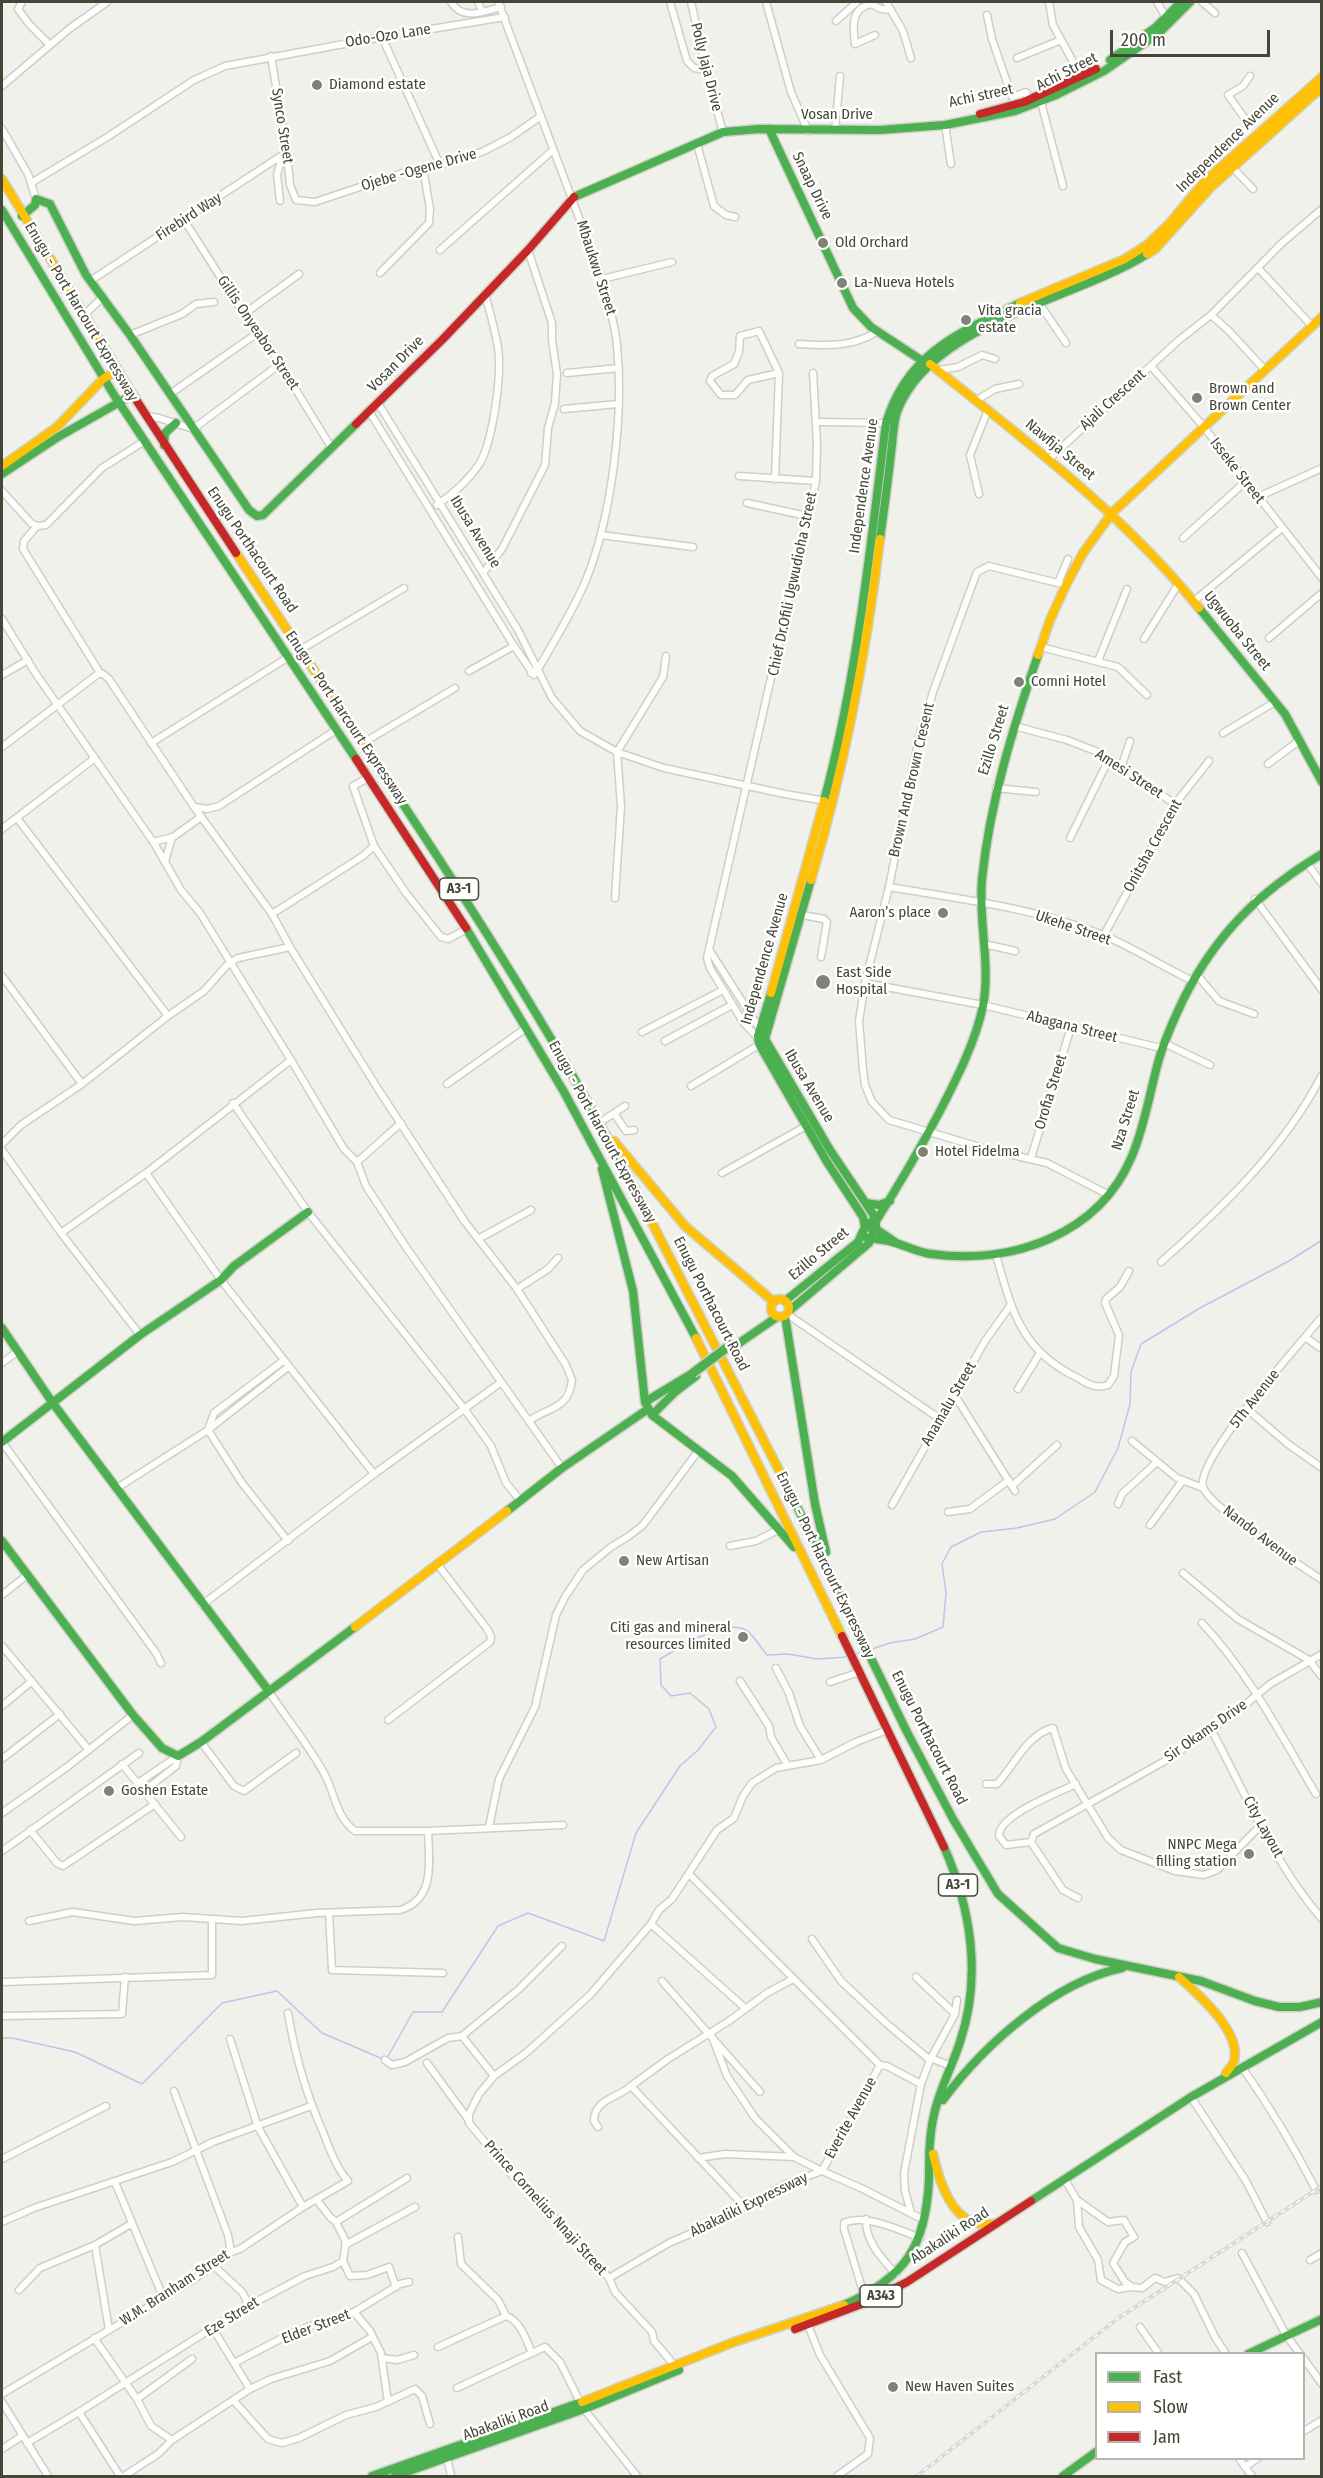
<!DOCTYPE html>
<meta charset="utf-8">
<style>
body{margin:0}
#map{position:relative;width:1323px;height:2478px;overflow:hidden;background:#f0f1eb;font-family:"Fira Sans Condensed",sans-serif}
canvas{display:block}
.frame{position:absolute;inset:0;border:3px solid #444638;pointer-events:none}
.legend{position:absolute;left:1095px;top:2352px;width:210px;height:108px;box-sizing:border-box;background:#fff;border:2px solid #b4b5af;margin:0;padding:8px 10px;list-style:none;font-size:18px;color:#444638}
.legend li{display:flex;align-items:center;gap:12px;height:30px}
.legend b{width:30px;border:2px solid #b4b5af}
.scale{position:absolute;left:1110px;top:30px;width:160px;height:27px;box-sizing:border-box;border:3px solid #444638;border-top:0;padding-left:8px;font-size:18px;line-height:21px;white-space:nowrap;color:#444638;-webkit-text-stroke:4px #fff;paint-order:stroke}
</style>
<div id="map">
<canvas width="1323" height="2478"></canvas>
<div class="frame"></div>
<ul class="legend">
<li><b style="height:8px;background:#4caf50"></b>Fast</li>
<li><b style="height:8px;background:#ffc107"></b>Slow</li>
<li><b style="height:8px;background:#c62828"></b>Jam</li>
</ul>
<div class="scale">200 m</div>
</div>
<script>
const g = document.querySelector('canvas').getContext('2d');
g.lineJoin = 'round';
function trace(path, color, width, dash) { g.strokeStyle = color; g.lineWidth = width; g.lineCap = dash ? 'butt' : 'round'; g.setLineDash(dash || []); g.stroke(path); }
function drawText(font, color, halo, rows, align = 'center') {
  g.font = font + ' "Fira Sans Condensed",sans-serif'; g.lineWidth = 5; g.setLineDash([]); g.textBaseline = 'middle'; g.strokeStyle = halo; g.fillStyle = color; for (const [text, x, y, turn = 0] of rows) {
    g.save(); g.translate(x, y); g.rotate((+turn || 0) * Math.PI / 180); g.textAlign = isNaN(turn) ? turn : align; if (halo) g.strokeText(text, 0, 0); g.fillText(text, 0, 0); g.restore();
  }
}
const stream = new Path2D(`
 M872,1649l18,-6 25,-4 28,-12 3,-34 -4,-29 9,-17 30,-15 36,-4 38,-9 40,-27 23,-44 12,-44 1,-32 10,-28 59,-36 89,-47 33,-21
 M854,1655l10,-4
 M2,2038h10l63,14 67,32 80,-81 55,-12 45,42 61,26
 M387,2058l26,-46h29l56,-86 30,-13 76,28 32,-108 44,-67 18,-16 18,-23 -7,-18 -19,-16 -19,3 -10,-11 -1,-26c19,-11 65,-41 86,-29 7,4 15,18 21,25l21,-1 29,5 30,-2`);
const street = new Path2D(`
 M22,2l-4,7 11,15 21,21
 M451,2c12,19 31,10 50,5
 M478,2l4,9
 M498,2l104,277c6,22 13,44 15,67 7,69 -5,170 -31,234 -13,31 -31,60 -48,89l-7,4
 M670,2l17,59 7,7 12,2
 M691,2l19,84 13,46
 M766,2l25,90 17,39
 M886,2l17,29 8,27
 M1049,2l4,23 30,55
 M1157,2l10,17
 M1202,2l13,11
 M987,15l5,24 20,58 14,-5 2,8
 M836,21l21,-19
 M875,35l-20,9c-2,-17 -5,-35 16,-40l10,5 10,1
 M382,37l58,128
 M271,56l16,96 3,33 6,15 19,2 90,-30 52,-11 27,-10 27,-14 30,-21
 M1017,58l44,-18
 M2,86l67,-57 38,-27
 M1041,102l22,84
 M1248,123l-20,-28 15,-9 7,-10
 M945,125l6,39
 M2,129l26,45 8,25
 M835,131l5,-55
 M697,144l17,62 12,9 9,2
 M1232,167l21,22
 M31,183l78,-47 85,-56 31,-14 157,-29 123,-20
 M280,201l-3,-26 5,-19
 M184,220l60,94 25,32 62,101
 M440,250l113,-100
 M1258,268l54,58
 M380,273l49,-50 1,-14 -7,-41
 M602,279l70,-17
 M90,281l197,-129
 M1039,303l27,40
 M244,314l55,-40
 M1211,315l71,-72 40,-34
 M83,316l19,-18
 M130,335l52,-21 14,-10 18,-2
 M799,344c28,2 55,3 79,-13
 M1151,366l52,60 119,152
 M939,370l19,-3 24,-12 13,4
 M567,373l52,-5
 M170,394l89,-62
 M977,400l18,-11 24,-5
 M378,403l140,227 34,68 28,33 37,21 47,16 121,26 41,7
 M564,409l54,-5
 M369,411l145,235 20,29
 M146,416l13,2 34,11 87,-65
 M821,422l65,1
 M1049,459l130,-119 32,-25 18,16 36,39
 M739,476l77,5
 M775,479l4,-106 -20,-42 -19,5 -1,16 -5,12 -22,12 -2,5 11,14h14l13,-15 31,-7
 M2,491l29,32 6,3 9,-1 56,-57 41,-26
 M979,494l-9,-39 18,-45
 M1258,497l64,-29
 M747,503l60,13
 M437,505c16,-11 32,-25 43,-42 13,-24 22,-87 18,-115 -3,-18 -8,-36 -13,-54
 M37,526l-13,15 -1,8 77,124
 M601,535l92,12
 M1183,538l62,-56
 M483,573l19,-24 43,-84 3,-37 7,-25 2,-29 -5,-34v-17l-24,-73
 M1058,583l10,-24
 M1066,585l-77,-19 -12,6 -43,117 -15,48 -30,150c72,12 146,21 214,48 31,13 60,32 90,46
 M1194,601l88,-73
 M2,619l34,55 118,169 27,47 19,23 91,147 53,89 13,13 9,24 42,64 154,218
 M1269,638l53,-45
 M1144,639l35,-56
 M1041,647l77,20 29,28
 M300,650l104,-62
 M1098,661l29,-72
 M469,671l45,-25
 M2,675l26,-15
 M1014,726l53,14 31,12 77,52
 M1223,733l52,-31
 M151,743l136,-85
 M363,743l92,-55
 M2,747l96,-73h5l6,5 85,128 78,107 18,33 88,142 87,133 52,67 49,76 6,15c-4,31 -23,26 -43,41
 M1268,764l32,-24
 M1121,768l9,-27
 M996,788l40,4
 M195,807l12,2 12,-3 117,-76
 M17,818l151,198
 M2,829l93,-71
 M1070,838l39,-79
 M153,842l20,-5 28,-20
 M374,846l32,47 35,44 7,2 19,-10
 M165,862l7,-25
 M1307,863l15,21
 M889,887l-24,96 -6,38 4,49 2,15 7,17 17,18 94,28 64,15 62,32
 M615,898l6,-92 -4,-54 46,-75 3,-21
 M1255,899l67,91
 M272,914l91,-58 11,-10 -21,-60 15,-8
 M802,915l22,4 3,3 -6,35
 M1104,935l71,-131 34,-43
 M984,944l31,7
 M710,951l51,80
 M1197,975l22,26 35,13
 M2,976l80,108
 M865,983l118,22 178,43
 M642,1032l81,-42
 M758,1038l-15,-16 -33,-54 -3,-10 109,-477 1,-37 -4,-71
 M665,1041l67,-36
 M1164,1043l46,22
 M447,1084l79,-56
 M691,1086l71,-43
 M233,1103l75,109 155,195 28,39 15,37 14,17
 M614,1113l12,18 8,-1
 M599,1123l26,-17
 M2,1144l19,-19 61,-41 86,-68 36,-25 24,-27 10,-6 52,-11
 M2,1150l59,83
 M1031,1158l40,-131
 M357,1162l44,-39
 M146,1173l75,107 153,194
 M722,1173l84,-47
 M478,1239l53,-29
 M996,1255c16,56 25,96 82,123 10,6 18,11 30,7l6,-9 5,-41 -14,-32 1,-4 14,-12 9,-16
 M1161,1262c61,-54 123,-113 161,-187
 M517,1289l31,-20 10,-11
 M787,1314l153,105
 M1322,1317c-21,26 -127,142 -119,170 7,21 97,78 119,93
 M140,1335l-79,-102 85,-60 145,-113
 M1305,1337l17,12
 M283,1361l-69,52 -6,17 34,53 46,58
 M2,1363l16,-12
 M1018,1389l22,-36
 M954,1394l61,97
 M1247,1409l41,35 34,24
 M1132,1441l45,37 26,10
 M2,1442l154,211 5,10
 M1012,1486l45,-41
 M117,1488l91,-58 80,-63
 M1118,1504l4,-10 35,-32
 M892,1505l93,-164 25,-35
 M948,1512l22,-3 39,-29
 M1150,1525l33,-45
 M730,1546l26,-5 24,-12
 M1183,1573l55,46 71,41 13,17
 M2,1595l24,-19
 M202,1605l172,-131 126,-91
 M1202,1623c47,50 79,112 114,171
 M2,1646l87,104
 M776,1668l13,25 11,33 21,34
 M740,1681l29,45 2,11 17,29
 M830,1682l30,-10
 M268,1690c18,28 41,55 57,85 10,19 11,42 30,56h73l135,-6
 M2,1706l30,-25
 M388,1720l102,-78 1,-5 -3,-7 -50,-65
 M1212,1731c34,63 62,133 110,188
 M201,1742l33,44 10,5 52,-38
 M2,1759l58,-45
 M122,1764l59,73
 M138,1783l40,-27
 M986,1784h11c17,-18 30,-50 56,-56l13,41 42,69 13,12 54,21 29,4 13,-5 44,-45
 M144,1791l32,-25 2,-10
 M2,1813l65,-46 66,-52
 M489,1827l10,-48 36,-72 21,-92 9,-18 18,-27 28,-23 18,-11 14,-11 56,-75
 M30,1830l27,33 6,3 92,-62
 M1031,1842l-25,3 -7,-9c-1,-21 59,-43 77,-52
 M2,1851l137,-98
 M689,1874l191,191 7,1 34,18 9,-24 3,-1 18,7
 M1078,1898l-15,-8 -32,-48 3,-8 129,-72 70,-47 37,-31 52,-30
 M329,1913l3,57 111,3
 M29,1921l44,-9 61,9 49,-4 59,4 75,-8 83,-3c36,-11 29,-49 28,-79
 M651,1924l94,84
 M812,1939l29,42 46,43 43,36 25,-46 2,-14
 M916,1977l39,37
 M662,1981l98,111
 M2,1982l210,-7v-56
 M2,2016l120,-2 3,-37
 M711,2034l16,42 28,42 39,39
 M462,2036l32,40
 M230,2039l28,88 45,80
 M385,2060l7,5 13,-3 43,-24 14,-2 56,-46 44,-44
 M427,2063l41,56
 M1242,2067c28,40 52,80 74,123
 M631,2086l37,-27 61,-38 38,-28 26,-14
 M174,2091l54,144 3,17
 M1191,2097l55,84 21,41
 M598,2127l-4,-6c0,-22 24,-23 37,-35l114,121
 M698,2158l27,-4 69,3 28,14 58,-106
 M2,2159l104,-53
 M1065,2180l12,20 31,22 16,-2 10,17 -9,5 -12,21 12,19 7,5 -14,2 -17,-9 -3,-20 -19,-33 -2,-27
 M115,2182l48,115
 M317,2200l13,17 6,5 10,20 -3,19 7,15 17,-1 22,-8 7,20
 M911,2213l-6,-22 -1,-18 17,-89
 M866,2219c-1,22 16,40 30,55
 M2,2222l32,-14 138,-46 41,-20 98,-36
 M336,2222l71,-44
 M458,2237l3,27 37,36 8,16
 M95,2245l36,-21
 M345,2245l70,-38
 M1242,2253l44,82 14,19
 M1310,2260l12,-7
 M214,2266l28,26 5,9 -3,7
 M609,2278l60,-35 46,-20 17,-12 13,-4 41,-23 36,-13 41,18 61,31
 M1132,2287l10,1 13,-10 10,4 13,-4 16,16 21,43 11,17
 M19,2290l21,-22 55,-23 14,85
 M864,2295l-20,-66v-6c20,-10 56,7 76,15
 M354,2312l16,19 11,22 7,49
 M808,2325l12,30 50,83 -2,16 -31,22
 M1140,2327l19,27
 M213,2329l37,60
 M94,2338l43,61 14,27 21,14
 M438,2347l68,-31c15,5 20,24 26,37l13,-6 15,15 20,40
 M382,2358l15,2 17,-5
 M1304,2359l18,25
 M234,2363l60,-31 4,1 7,-5 49,-16 46,-28 9,-2
 M674,2365l-20,-24 -2,-9 -37,-40 -6,-14 -54,-60 -42,-42 -44,-53v-9l10,-20 15,-18 32,-23 64,-58 61,-71 8,-14 13,-11 45,-69 17,-12 9,-22 9,-13 24,-15 45,-8 35,-18 31,-12
 M457,2388l75,-35
 M2,2394l191,-114 38,-28 9,-3 63,-42 45,-26c-12,-14 -18,-31 -25,-49 -17,-38 -28,-77 -35,-119
 M137,2399l55,-40
 M234,2401l34,38 14,4 17,-5 47,-23 30,-8 39,-18 7,7 8,28
 M2,2402l46,74
 M584,2409l53,67
 M1304,2431l18,-11
 M27,2443l52,-31
 M2,2449l20,-13
 M447,2458l4,18
 M1239,2458l6,9
 M120,2476l-41,-64 165,-104 61,-32 28,-9 10,-6
 M124,2476l34,-22 14,-14 78,-51 21,-10 59,-18 42,-24
 M1252,2476l-7,-9 13,-9`);
const fast = new Path2D(`
 M1110,60l46,-33 25,-25
 M769,129l84,179 18,19 50,33
 M574,197l149,-65 36,-3 121,1 65,-5 70,-14 41,-16 48,-24 55,-38 31,-31
 M2,210l112,185 242,364
 M22,216l13,-11 1,-6 14,5 36,71 44,60 119,175 8,6 6,-1 93,-91
 M164,445l1,-12 11,-10
 M2,474l56,-37 74,-42
 M880,539c4,-29 8,-58 11,-86 2,-13 2,-29 6,-41 33,-89 177,-112 250,-158
 M1199,608l86,106 37,68
 M365,747c93,139 185,281 263,429
 M824,801c33,-123 46,-252 62,-378 21,-70 73,-90 134,-120
 M466,928l98,164 132,246
 M771,993l-13,43 1,8 68,118 36,55 2,10 -7,15 -73,59
 M602,1169l31,122 12,111
 M866,1203l13,2 11,-4
 M871,1222l5,-1c23,-36 44,-72 64,-110 17,-33 35,-68 43,-105 8,-42 -5,-85 -1,-127 8,-78 31,-151 56,-224
 M870,1228l6,1 19,13
 M865,1237c9,3 18,2 27,5 13,3 25,10 39,12 81,11 168,-19 201,-98 13,-31 18,-65 27,-97 6,-20 15,-40 24,-59 33,-66 76,-108 139,-146
 M789,1311l80,-68 7,-18 -3,-11 -43,-64 -65,-111 46,-159
 M785,1316l30,188 11,48
 M2,1328l50,74 216,288
 M735,1346l42,-29
 M693,1373l-48,29 7,13 23,-23 21,-16
 M652,1415l80,61 62,71
 M2,1442l138,-107 81,-55 13,-14 74,-54
 M783,1478l124,254 46,87 45,75 60,54 37,11 106,22 54,20 24,6h21l22,-5
 M507,1511l55,-43 86,-59
 M2,1541l131,174 29,33 16,8 23,-14 154,-115
 M943,2100c41,-55 111,-118 179,-132
 M1031,2201l160,-104 131,-75
 M844,2305c62,-28 82,-59 85,-126 0,-21 0,-43 5,-64 5,-25 18,-48 26,-73 22,-65 11,-134 -16,-195
 M1248,2354l74,-35
 M372,2476l210,-74
 M395,2476l189,-67 95,-39
 M1063,2476l33,-24`);
const slow = new Path2D(`
 M2,179l129,213
 M1147,254l8,-5 55,-61 112,-101
 M1020,303l105,-44 22,-14 22,-21 35,-42 118,-105
 M930,364c95,76 192,149 269,244
 M2,466l55,-39 46,-48 13,-8
 M236,553l129,194
 M1038,655l12,-35 16,-35 17,-32 29,-40 210,-196
 M811,880c33,-111 55,-226 69,-341
 M771,993l53,-192
 M614,1141l71,85 89,76
 M628,1176l155,302
 M771 1308a9 9 0 1 1 18 0a9 9 0 1 1-18 0Z
 M696,1338l146,298
 M355,1627l152,-116
 M1179,1977c19,17 63,55 55,84 -1,4 -6,9 -8,12
 M933,2154c5,23 16,58 39,68 8,3 16,2 24,2
 M582,2402l152,-60 110,-37`);
const jam = new Path2D(`
 M980,114l44,-12 72,-33
 M131,392l105,161
 M356,424l86,-84 86,-90 46,-53
 M356,759l110,169
 M842,1636l102,211
 M795,2329l72,-27 40,-20 124,-81`);
const rail = new Path2D(`
 M917,2476l200,-157 205,-133`);
const fastBridge = new Path2D(`
 M693,1373l40,-30`);
const markers = [
 [317,85,6,"#808277"],
 [823,243,6,"#808277"],
 [842,283,6,"#808277"],
 [966,320,6,"#808277"],
 [1197,398,6,"#808277"],
 [1019,682,6,"#808277"],
 [943,913,6,"#808277"],
 [823,982,8,"#808277"],
 [923,1152,6,"#808277"],
 [624,1561,6,"#808277"],
 [743,1637,6,"#808277"],
 [109,1791,6,"#808277"],
 [1249,1854,6,"#808277"],
 [893,2387,6,"#808277"]
];
const shields = [
 [459,889,39],
 [958,1885,39],
 [881,2296,42]
];
const shieldNames = [
 ["A3-1",459,889],
 ["A3-1",958,1885],
 ["A343",881,2296]
];
const streetNames = [
 ["Odo-Ozo Lane",388,36,-9],
 ["Polly Jaja Drive",706,67,76],
 ["Achi Street",1067,72,-27],
 ["Achi street",981,96,-12],
 ["Vosan Drive",837,115],
 ["Synco Street",282,126,81],
 ["Independence Avenue",1228,143,-44],
 ["Ojebe -Ogene Drive",419,170,-16],
 ["Snaap Drive",812,186,64],
 ["Firebird Way",189,217,-33],
 ["Mbaukwu Street",596,268,72],
 ["Enugu - Port Harcourt Expressway",81,312,59],
 ["Gillis Onyeabor Street",258,333,56],
 ["Vosan Drive",396,364,-45],
 ["Ajali Crescent",1113,400,-42],
 ["Nawfija Street",1060,450,40],
 ["Isseke Street",1237,471,52],
 ["Independence Avenue",864,486,-82],
 ["Ibusa Avenue",475,532,58],
 ["Enugu Porthacourt Road",252,550,56],
 ["Chief Dr.Ofili Ugwudioha Street",793,584,-78],
 ["Ugwuoba Street",1237,631,51],
 ["Enugu - Port Harcourt Expressway",346,718,56],
 ["Ezillo Street",994,740,-73],
 ["Amesi Street",1129,774,33],
 ["Brown And Brown Cresent",912,780,-77],
 ["Onitsha Crescent",1153,846,-61],
 ["Ukehe Street",1073,928,19],
 ["Independence Avenue",765,959,-74],
 ["Abagana Street",1072,1027,14],
 ["Ibusa Avenue",809,1086,59],
 ["Orofia Street",1051,1092,-73],
 ["Nza Street",1126,1120,-73],
 ["Enugu - Port Harcourt Expressway",602,1132,61],
 ["Ezillo Street",819,1254,-40],
 ["Enugu Porthacourt Road",711,1304,63],
 ["5Th Avenue",1255,1399,-52],
 ["Anamalu Street",949,1404,-60],
 ["Nando Avenue",1260,1536,37],
 ["Enugu - Port Harcourt Expressway",825,1565,64],
 ["Sir Okams Drive",1206,1731,-35],
 ["Enugu Porthacourt Road",929,1738,63],
 ["City Layout",1263,1827,61],
 ["Everite Avenue",851,2118,-61],
 ["Abakaliki Expressway",749,2205,-26],
 ["Prince Cornelius Nnaji Street",545,2208,48],
 ["Abakaliki Road",950,2236,-33],
 ["W.M. Branham Street",175,2288,-33],
 ["Eze Street",232,2317,-32],
 ["Elder Street",316,2327,-21],
 ["Abakaliki Road",506,2421,-20]
];
const poiNames = [
 ["Diamond estate",329,85],
 ["Old Orchard",835,243],
 ["La-Nueva Hotels",854,283],
 ["Vita gracia",978,311],
 ["estate",978,328],
 ["Brown and",1209,389],
 ["Brown Center",1209,406],
 ["Comni Hotel",1031,682],
 ["Aaron’s place",931,913,"right"],
 ["East Side",836,973],
 ["Hospital",836,990],
 ["Hotel Fidelma",935,1152],
 ["New Artisan",636,1561],
 ["Citi gas and mineral",731,1628,"right"],
 ["resources limited",731,1645,"right"],
 ["Goshen Estate",121,1791],
 ["NNPC Mega",1237,1845,"right"],
 ["filling station",1237,1862,"right"],
 ["New Haven Suites",905,2387]
];
trace(stream, '#c0c4ea', 1.5);
trace(street, '#cecfc9', 9);
trace(fast, '#ced1c5', 11);
trace(slow, '#ced1c5', 11);
trace(jam, '#ced1c5', 11);
trace(street, '#fdfdfc', 6);
trace(fast, '#4caf50', 8);
trace(slow, '#ffc107', 8);
trace(jam, '#c62828', 8);
trace(rail, '#d9d9d8', 4);
trace(rail, '#fff', 1.5, [4.5]);
trace(fastBridge, '#ccd2bb', 12, []);
trace(fastBridge, '#4caf50', 9);
for (const [x, y, r, color] of markers) { const dot = new Path2D(); dot.arc(x, y, r, 0, 2 * Math.PI); g.fillStyle = color; g.fill(dot); trace(dot, '#fff', 2); }
for (const [x, y, w] of shields) { const box = new Path2D(); box.roundRect(x - w / 2, y - 11, w, 22, 4.5); g.fillStyle = '#fff'; g.fill(box); trace(box, '#444638', 1.5); }
drawText('bold 14px', '#444638', null, shieldNames);
drawText('15px', '#444638', '#fff', streetNames);
drawText('15px', '#444638', '#fff', poiNames, 'left');
</script>
